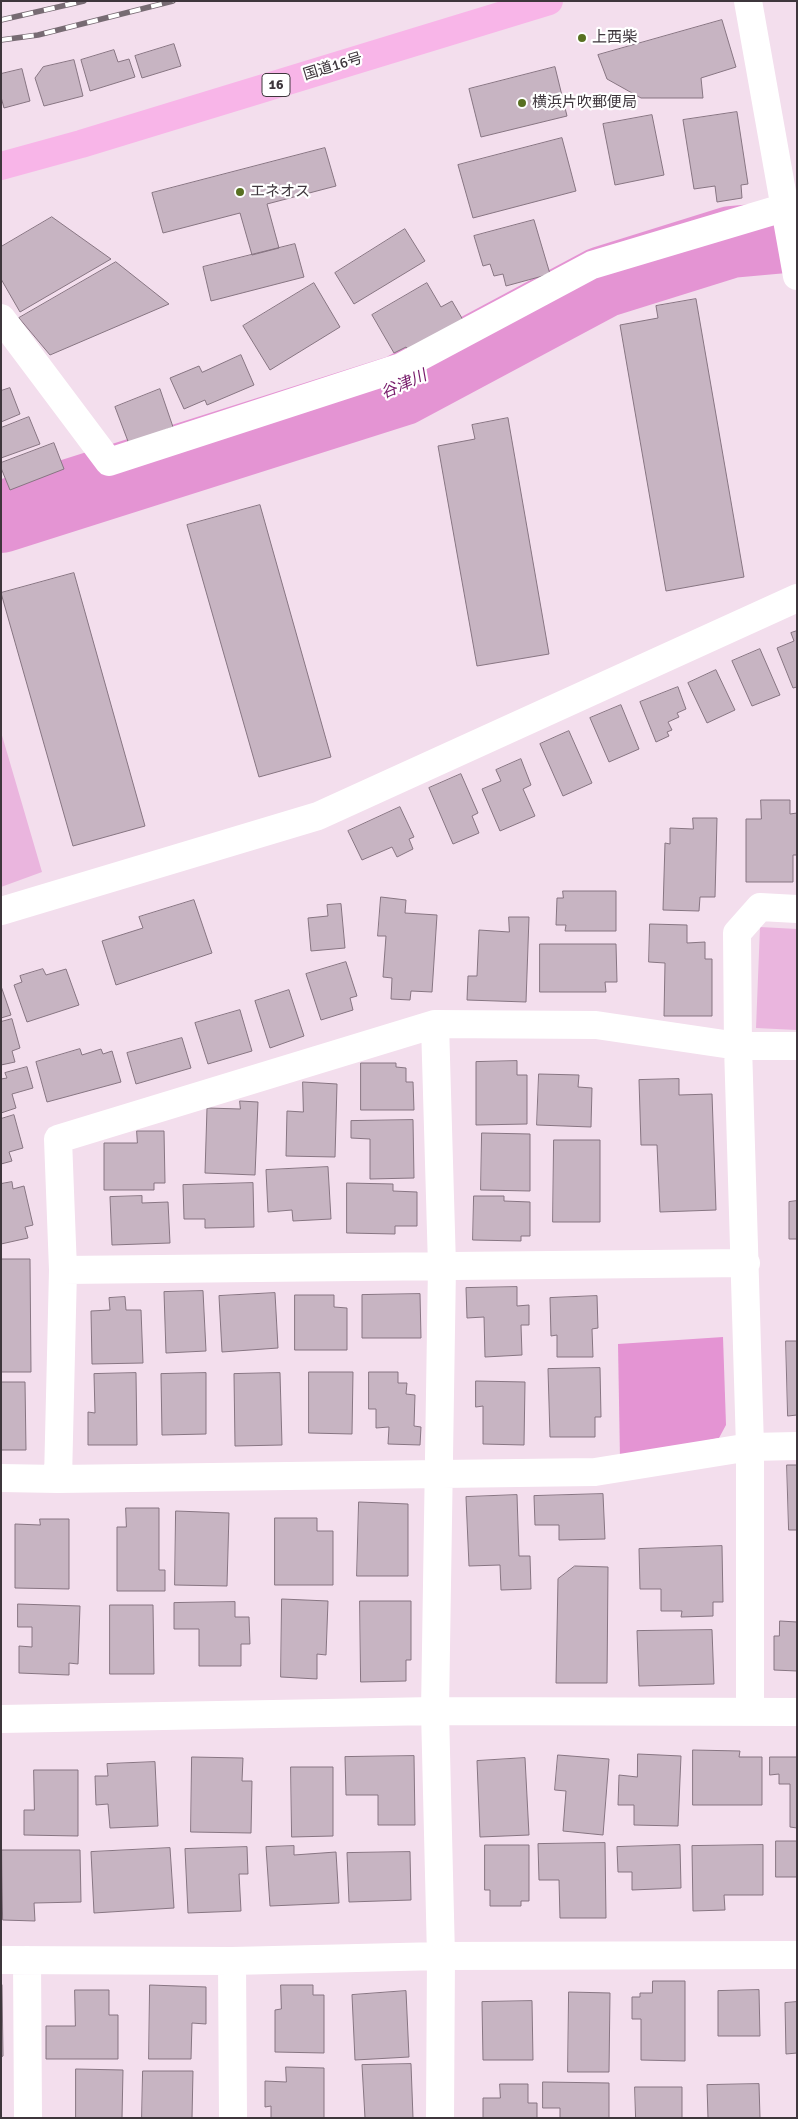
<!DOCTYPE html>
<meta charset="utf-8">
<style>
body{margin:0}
#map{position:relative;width:798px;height:2119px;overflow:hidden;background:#f3deed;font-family:Signika,sans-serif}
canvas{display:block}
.frame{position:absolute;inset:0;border:2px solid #3e363c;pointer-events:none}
</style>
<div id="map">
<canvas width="798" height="2119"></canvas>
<div class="frame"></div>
</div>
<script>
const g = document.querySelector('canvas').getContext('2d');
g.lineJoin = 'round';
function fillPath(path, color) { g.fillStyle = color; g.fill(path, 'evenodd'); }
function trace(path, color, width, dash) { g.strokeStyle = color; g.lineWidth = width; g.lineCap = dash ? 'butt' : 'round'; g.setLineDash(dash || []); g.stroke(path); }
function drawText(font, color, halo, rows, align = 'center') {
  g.font = font + ' Signika,"Noto Sans JP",sans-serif'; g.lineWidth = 4.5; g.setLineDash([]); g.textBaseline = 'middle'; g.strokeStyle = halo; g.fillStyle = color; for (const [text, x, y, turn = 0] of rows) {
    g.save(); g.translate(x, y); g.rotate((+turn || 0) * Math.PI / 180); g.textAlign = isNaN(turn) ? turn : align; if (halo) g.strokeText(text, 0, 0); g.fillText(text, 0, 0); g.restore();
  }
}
const green = new Path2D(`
 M1,732l41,140 -41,15z
 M760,927l37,2v101l-41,-2z`);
const water = new Path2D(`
 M723,1337l3,88 -7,13 -99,21 -2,-115z`);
const river = new Path2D(`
 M1,517l400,-127 202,-108 128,-40 66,-6`);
const building = new Path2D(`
 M722,20l14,47 -35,11 2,20h-62l-34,-19 -9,-24z
 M174,44l7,22 -39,12 -7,-22z
 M114,50l4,12 11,-3 6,18 -45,14 -9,-31z
 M74,60l9,36 -39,10 -9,-28 8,-11z
 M555,67l12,49 -86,21 -12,-48z
 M22,69l8,32 -26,7 -3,-11v-23z
 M737,112l11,72 -7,1 1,13 -25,4 -2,-16 -21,3 -11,-69z
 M652,115l12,60 -49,10 -12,-61z
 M562,138l14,53 -103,27 -15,-53z
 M325,148l11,38 -69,18 12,44 -27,7 -12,-42 -77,20 -11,-40z
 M52,217l59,42 -91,53 -19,-33v-32z
 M534,220l16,54 -44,12 -3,-12 -9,2 -4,-12 -7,2 -9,-30z
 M405,229l20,32 -71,43 -19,-31z
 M295,244l9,33 -93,24 -8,-34z
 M116,262l53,42 -119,51 -31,-37z
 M314,283l26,44 -70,43 -27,-44z
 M427,283l14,24 11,-6 11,19 -54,31 -3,-4 -12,6 -22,-38z
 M696,299l48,278 -78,14 -46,-266 38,-7 -2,-12z
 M241,355l13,30 -47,20 -2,-5 -21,9 -14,-31 29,-12 3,6z
 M10,388l10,26 -19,8v-31z
 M160,389l13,38 -44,17 -14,-37z
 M29,417l11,27 -39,14v-30z
 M508,418l41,236 -72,12 -39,-220 37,-7 -3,-14z
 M54,443l10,26 -54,21 -9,-22v-5z
 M260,505l71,252 -72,20 -72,-252z
 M74,573l71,253 -72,20 -72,-253z
 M797,631v56l-4,1 -16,-40 17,-7 -3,-8z
 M760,649l20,46 -28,11 -20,-45z
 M716,670l19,40 -28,13 -19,-40z
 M678,687l8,22 -9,4 2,4 -11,5 4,8 -5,2 2,4 -13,6 -16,-40z
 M621,705l18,44 -30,13 -19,-44z
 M569,731l23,52 -29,13 -23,-52z
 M521,759l10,26 -8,4 12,27 -35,15 -18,-42 19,-8 -5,-11z
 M461,774l17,39 -6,3 7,17 -26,11 -24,-56z
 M761,800h29v14l7,-1v42h-4v27h-47v-63h15z
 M400,807l14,30 -5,2 4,10 -16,8 -5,-10 -30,13 -14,-29z
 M693,818h24l-2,79h-15l-1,14 -36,-1 2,-67 5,1v-16l23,1z
 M563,891h53v40h-51l1,-6h-10l1,-27h6z
 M381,897l25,3 -1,13 32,2 -5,77 -21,-1 -1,9 -19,-1 1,-21 -9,-1 3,-41h-8z
 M194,900l18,53 -96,32 -14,-44 41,-13 -4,-11z
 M341,904l4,44 -34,3 -3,-33 20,-2 -1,-11z
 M509,917h20l-3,85 -59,-2 1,-24h9l2,-46 30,2z
 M650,924l37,1v18l18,-1v17h7v57h-48l1,-53 -16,-1z
 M540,944h76l1,38h-12l1,10h-66z
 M346,962l11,34 -7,2 3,12 -32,10 -15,-46z
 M43,969l3,6 20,-6 13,36 -52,17 -13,-37 8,-3 -2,-6z
 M1,986l10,29 -10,3z
 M289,990l15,46 -34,12 -15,-47z
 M240,1010l12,41 -44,13 -13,-41z
 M12,1019l8,29 -8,3 3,11 -14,3v-43z
 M182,1038l9,30 -55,16 -9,-31z
 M80,1049l2,6 19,-6 2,5 9,-3 9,31 -74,20 -11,-40z
 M517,1061v14h10v49l-51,1v-63z
 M361,1063h35v4l10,1v14h7l1,28h-53z
 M27,1067l6,21 -21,6 4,14 -15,5v-34l6,-1 -2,-5z
 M539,1074l40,1 -1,12 14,1 -1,39 -54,-2z
 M679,1079v16l33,-1 4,116 -56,2 -3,-67h-16l-2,-65z
 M303,1082l34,2 -2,73 -49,-1 1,-45 16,1z
 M240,1101l18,1 -3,73 -50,-2 2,-65 33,1z
 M14,1115l9,33 -14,4 3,9 -11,3v-45z
 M413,1120l1,58 -44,1v-40l-19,-1v-17z
 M137,1131h27l1,52h-11v7h-50v-47h33z
 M482,1133l48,1v57l-49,-1z
 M554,1140h46v82h-47z
 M328,1167l3,52 -38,2 -1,-11 -24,2 -2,-42z
 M12,1182l1,7 11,-3 9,39 -8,2 3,11 -27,6v-60z
 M253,1183l1,44 -49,1v-9h-21l-1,-34z
 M347,1183l46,1v7l24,1v34h-22v8l-48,-1z
 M142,1196v7l26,-1 2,41 -58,2 -2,-48z
 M474,1196h30v5l26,1v34h-9v5l-48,-1z
 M797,1201v38h-8v-37z
 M1,1259h29l1,113h-30z
 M517,1287v19l12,-1v20h-8l1,30 -37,2 -1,-40 -17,1 -1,-30z
 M203,1291l3,60 -40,2 -2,-61z
 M275,1293l3,55 -56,4 -3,-56z
 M420,1294l1,44h-59v-43z
 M295,1295h39v12l13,1v42h-52z
 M597,1296l1,32 -6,1 1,28h-36v-22l-6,1 -1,-38z
 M125,1297l1,13h15l2,53 -51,1 -1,-53 19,-1 -1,-12z
 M786,1341h11v74l-9,1z
 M600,1368l1,49h-6v20h-45l-2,-68z
 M309,1372h44l-1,62 -43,-1z
 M369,1372h29v11h9l-1,11 9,1 -1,31 7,1 -1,18 -32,-1 1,-17 -13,1v-19h-7z
 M136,1373l1,72h-49v-33l7,1 -1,-39z
 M206,1373v61l-44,1 -1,-61z
 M280,1373l2,72 -47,1 -1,-72z
 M476,1381l49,1 -1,63 -41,-1v-38l-7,1z
 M1,1382h24l1,68h-25z
 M787,1465h10v65h-8z
 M603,1494l2,45 -46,1v-15h-24l-1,-29z
 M517,1495l2,61h11l1,33 -30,1 -1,-25 -31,1 -3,-69z
 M359,1502l49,2v72h-51z
 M126,1508h33v62h6v21h-48v-64h9z
 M176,1511l53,2 -2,73 -52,-1z
 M275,1518h42v13h16v54h-58z
 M40,1519h29v70l-54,-1v-64l25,1z
 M722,1546l1,56h-10v14l-32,1 1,-6h-21v-22h-21l-1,-40z
 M575,1566l33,1 -1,116h-51l2,-104z
 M282,1599l46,2 -2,54 -9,-1v25l-36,-2z
 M360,1601h51v59h-5v21l-45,1z
 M235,1602v15h14l1,27h-9v22h-42v-37h-25v-26z
 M18,1604l62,2 -2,58 -9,-1v12l-50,-2v-27l13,1v-20h-14z
 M110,1605h43l1,69h-44z
 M780,1621l17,1v49l-23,-1v-34h5z
 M712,1630l2,54 -75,2 -2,-55z
 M693,1750l47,1 -1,6h23v48h-69z
 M638,1754l43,2 -3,70 -44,-1v-20h-16l1,-30 18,2z
 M558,1755l51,4 -6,76 -40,-4 3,-40 -11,-1z
 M414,1756l1,69h-37v-30h-32l-1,-38z
 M192,1757l51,1 -1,23h10l-1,52 -60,-1z
 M770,1757h27v71l-7,-1v-43h-11v-10l-9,1z
 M525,1758l4,77 -49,2 -3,-76z
 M155,1762l3,64 -48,2 -2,-24 -12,1 -1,-29h13l-1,-12z
 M291,1767h42v69l-41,1z
 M34,1770h44v66l-54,-1v-25h10z
 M776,1841h21v36h-21z
 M605,1843l1,75h-46l-1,-38h-20l-1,-36z
 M485,1845h44v56h-8v5h-31v-16h-5z
 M680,1845l1,43 -49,2v-18h-14l-1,-25z
 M763,1845v50h-39l1,15 -32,1 -1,-65z
 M294,1846v9l42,-3 3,51 -69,3 -4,-59z
 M247,1847l1,27h-9l2,37 -53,2 -3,-64z
 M170,1848l4,60 -80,5 -3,-61z
 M2,1850h78l1,52 -47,1 1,18 -32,-1z
 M410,1852l1,48 -62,2 -2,-49z
 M653,1981h32v80l-44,-1v-41h-9v-22h8v-4h12z
 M2,1985l1,71 -2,1v-72z
 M150,1985l56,2v37l-14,-1 -1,36h-42z
 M281,1985h32v10h11v58l-49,-1v-42l6,-1z
 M75,1990h34v25h9v44h-72v-33h29z
 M759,1990l1,46h-42v-45z
 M406,1991l3,66 -54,3 -3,-65z
 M569,1992l41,1 -1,79h-41z
 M532,2001l1,59h-50l-1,-58z
 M797,2002v51l-11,1 -1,-51z
 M411,2064l2,54h-48l-3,-53z
 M286,2067l38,1v50h-53v-12l-6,1v-26l21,1z
 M76,2069l47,1 -1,48h-46z
 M143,2071h50l-1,47h-50z
 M543,2082l66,1v35h-49v-10h-17z
 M500,2084h28v19h9v15h-54v-20h17z
 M759,2084l1,34h-52l-1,-33z
 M635,2087h47v31h-46z`);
const street = new Path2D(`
 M748,1l49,275
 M1,318l108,144 292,-95 191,-102 191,-57
 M1,911l317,-95 479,-218
 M435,1024l7,242 -7,445 6,245 -1,162
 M63,1270l683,-7
 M1,1478l57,1 537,-7 155,-25 47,-1
 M58,1479l5,-209 -5,-131 377,-115 161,1 142,21h59
 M750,1712v-265l-12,-401 -1,-113 23,-26 37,2
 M1,1719l434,-8 362,1
 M1,1960l231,1 209,-5 356,-1
 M27,1960l1,158
 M232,1961l1,157`);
const highway = new Path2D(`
 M1,166l80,-22 468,-143`);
const rail = new Path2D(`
 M1,20l83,-19
 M1,40l37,-5 135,-34`);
const markers = [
 [582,38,5,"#587021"],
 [522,103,5,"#587021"],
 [240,192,5,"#587021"]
];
const shields = [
 [276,85,28]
];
const shieldNames = [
 ["16",276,85]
];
const poiNames = [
 ["上西柴",592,38],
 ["横浜片吹郵便局",532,103],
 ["エネオス",250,192]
];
const streetNames = [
 ["国道16号",333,67,-17]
];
const waterNames = [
 ["谷津川",404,385,-24]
];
fillPath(green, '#eab5de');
fillPath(water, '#e494d3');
trace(river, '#e494d3', 72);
fillPath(building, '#c7b4c2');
trace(building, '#877582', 1);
trace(street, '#fff', 28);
trace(highway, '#f8b5e8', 28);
trace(rail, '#776b73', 5.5);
trace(rail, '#fff', 4, [11]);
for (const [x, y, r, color] of markers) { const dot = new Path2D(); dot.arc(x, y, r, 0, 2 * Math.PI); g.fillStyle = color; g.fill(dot); trace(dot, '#fff', 2); }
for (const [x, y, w] of shields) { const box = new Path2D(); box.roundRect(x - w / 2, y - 11.5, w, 23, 4); g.fillStyle = '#fff'; g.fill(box); trace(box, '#3e363c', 1); }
drawText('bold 14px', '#3e363c', null, shieldNames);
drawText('15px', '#3e363c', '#fff', poiNames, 'left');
drawText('15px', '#3e363c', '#fff', streetNames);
drawText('italic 16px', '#761969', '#fff', waterNames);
</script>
